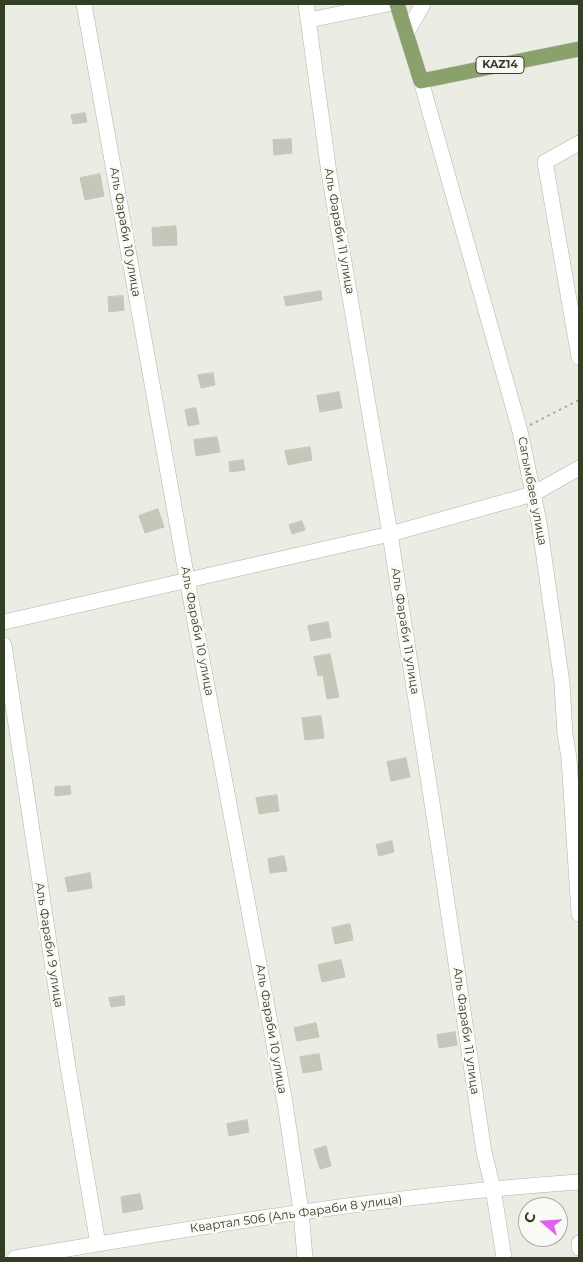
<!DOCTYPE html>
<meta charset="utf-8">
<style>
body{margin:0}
#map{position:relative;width:583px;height:1262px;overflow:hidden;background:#ebede4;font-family:Montserrat,sans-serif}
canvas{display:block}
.frame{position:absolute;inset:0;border:5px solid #343e24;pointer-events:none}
.north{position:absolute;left:518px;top:1197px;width:50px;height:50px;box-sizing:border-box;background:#f9faf5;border:1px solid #aaafa1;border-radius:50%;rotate:289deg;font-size:14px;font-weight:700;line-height:20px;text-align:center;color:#343e24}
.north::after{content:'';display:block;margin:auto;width:18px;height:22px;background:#de63ec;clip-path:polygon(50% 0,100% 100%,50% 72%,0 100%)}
</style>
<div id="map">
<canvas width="583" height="1262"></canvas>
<div class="frame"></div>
<div class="north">С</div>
</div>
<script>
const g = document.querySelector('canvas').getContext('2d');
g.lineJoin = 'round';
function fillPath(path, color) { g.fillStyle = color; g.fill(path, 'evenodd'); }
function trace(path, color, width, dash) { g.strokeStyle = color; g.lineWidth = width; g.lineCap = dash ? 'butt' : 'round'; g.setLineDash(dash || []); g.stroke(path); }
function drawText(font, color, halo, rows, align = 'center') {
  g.font = font + ' Montserrat,sans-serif'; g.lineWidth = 5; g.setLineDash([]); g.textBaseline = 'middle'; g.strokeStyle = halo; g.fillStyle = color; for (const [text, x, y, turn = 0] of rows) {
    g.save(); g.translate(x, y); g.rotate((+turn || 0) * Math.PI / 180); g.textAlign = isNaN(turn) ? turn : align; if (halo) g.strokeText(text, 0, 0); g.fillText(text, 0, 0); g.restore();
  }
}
const building = new Path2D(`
 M85,113l2,9 -14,2 -2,-9z
 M291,139l1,14 -18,2 -1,-15z
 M100,174l4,22 -19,4 -5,-22z
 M176,226l1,19 -24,1 -1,-18z
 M321,291l1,9 -36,6 -2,-9z
 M123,296l1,14 -15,2 -1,-15z
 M213,373l2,12 -14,3 -3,-13z
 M339,392l3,16 -22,4 -3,-16z
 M196,408l3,16 -11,2 -3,-16z
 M217,437l3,15 -24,4 -2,-16z
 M310,447l2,13 -24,5 -3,-14z
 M243,460l2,10 -15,2 -1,-10z
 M158,509l6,18 -19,6 -6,-17z
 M302,521l3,9 -13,4 -3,-9z
 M328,622l3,15 -20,4 -3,-15z
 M330,654l9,43 -12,2 -4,-24 -5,1 -4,-19z
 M321,716l3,22 -19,2 -3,-22z
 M406,758l4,19 -19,4 -4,-19z
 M70,786l1,8 -16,2v-9z
 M277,795l2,16 -20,3 -3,-16z
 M392,841l2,11 -15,4 -3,-11z
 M284,856l3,15 -17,2 -2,-14z
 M90,873l2,15 -24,4 -3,-14z
 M350,924l3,16 -18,4 -3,-16z
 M341,960l4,17 -23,5 -4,-17z
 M124,996l1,9 -14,2 -2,-9z
 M316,1023l3,14 -22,4 -3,-13z
 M455,1032l2,13 -18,3 -2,-13z
 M319,1054l3,16 -19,3 -3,-16z
 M247,1120l2,12 -20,4 -2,-12z
 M326,1146l5,20 -11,3 -6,-19z
 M140,1194l3,15 -20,4 -2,-16z`);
const path = new Path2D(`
 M530,425l49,-25`);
const minor = new Path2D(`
 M84,4l103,575 98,524 16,108 4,47
 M306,4l23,169 61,361 47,301 47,317 9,36 11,70
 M309,20l79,-16
 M406,34l17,-30
 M421,81l99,350 19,91 23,161 3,51 4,24 10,156
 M579,143l-34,19 34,195
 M4,622l386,-88 143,-40 46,-26
 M4,645l63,416 31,183
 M579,1243v5
 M15,1258c187,-32 375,-63 564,-76`);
const major = new Path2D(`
 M397,4l24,77 158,-32`);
const shields = [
 [500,65,48]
];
const shieldNames = [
 ["KAZ14",500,65]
];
const streetNames = [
 ["Аль Фараби 11 улица",339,231,80],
 ["Аль Фараби 10 улица",125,232,80],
 ["Сагымбаев улица",532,491,79],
 ["Аль Фараби 10 улица",197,631,79],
 ["Аль Фараби 11 улица",405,631,81],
 ["Аль Фараби 9 улица",49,945,81],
 ["Аль Фараби 10 улица",271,1029,80],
 ["Аль Фараби 11 улица",466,1031,82],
 ["Квартал 506 (Аль Фараби 8 улица)",296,1214,-8]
];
fillPath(building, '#c4c8ba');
trace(building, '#c3c7b7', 1);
trace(minor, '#b0b5a7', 16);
trace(major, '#c6c9c2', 16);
trace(path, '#a1af86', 2, [2.5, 4]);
trace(minor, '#fff', 15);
trace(major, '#8ba16b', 15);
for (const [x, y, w] of shields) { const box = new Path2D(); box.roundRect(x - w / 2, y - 8.5, w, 17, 4); g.fillStyle = '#f9faf5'; g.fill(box); trace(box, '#343e24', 1); }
drawText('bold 11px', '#343e24', null, shieldNames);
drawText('12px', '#343e24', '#f9faf5', streetNames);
</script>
